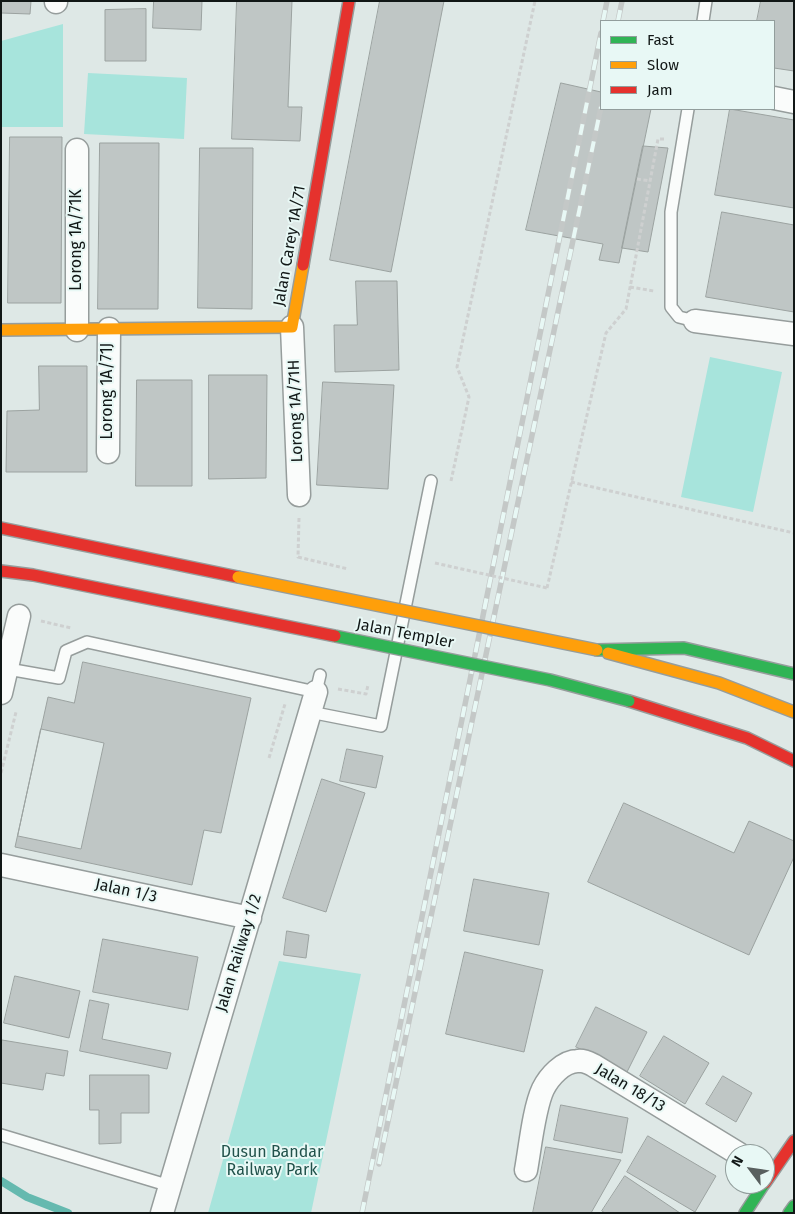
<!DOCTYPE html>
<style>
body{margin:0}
#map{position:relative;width:795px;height:1214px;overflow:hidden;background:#dee8e6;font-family:"Fira Sans",sans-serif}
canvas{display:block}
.frame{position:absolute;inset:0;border:2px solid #111716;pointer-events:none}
.legend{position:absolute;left:600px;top:20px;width:175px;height:90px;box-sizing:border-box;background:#e8f8f5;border:1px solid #929e9c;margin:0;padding:6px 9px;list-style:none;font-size:15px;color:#111716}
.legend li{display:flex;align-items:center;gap:10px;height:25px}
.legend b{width:25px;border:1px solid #929e9c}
.north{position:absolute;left:725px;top:1144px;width:50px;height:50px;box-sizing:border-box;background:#e8f8f5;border:1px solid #929e9c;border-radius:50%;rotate:301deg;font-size:14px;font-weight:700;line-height:20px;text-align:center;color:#111716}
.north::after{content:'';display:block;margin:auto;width:18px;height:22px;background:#59605f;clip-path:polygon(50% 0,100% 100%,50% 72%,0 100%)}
</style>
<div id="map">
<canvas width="795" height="1214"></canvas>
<div class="frame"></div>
<ul class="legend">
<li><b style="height:6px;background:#30b455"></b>Fast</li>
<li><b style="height:6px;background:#ff9f0a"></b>Slow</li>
<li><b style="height:6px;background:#e5322d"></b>Jam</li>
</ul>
<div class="north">N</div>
</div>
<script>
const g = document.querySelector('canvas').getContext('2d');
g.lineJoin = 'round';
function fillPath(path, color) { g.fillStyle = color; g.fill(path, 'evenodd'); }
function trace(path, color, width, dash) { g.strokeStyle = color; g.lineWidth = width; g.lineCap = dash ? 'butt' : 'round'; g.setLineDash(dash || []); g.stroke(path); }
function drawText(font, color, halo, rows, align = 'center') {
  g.font = font + ' "Fira Sans",sans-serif'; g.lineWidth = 4; g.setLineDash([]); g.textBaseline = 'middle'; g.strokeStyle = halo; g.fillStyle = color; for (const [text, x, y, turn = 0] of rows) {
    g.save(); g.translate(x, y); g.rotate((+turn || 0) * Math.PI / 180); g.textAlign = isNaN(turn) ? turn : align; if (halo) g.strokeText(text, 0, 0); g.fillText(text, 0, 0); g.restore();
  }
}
const green = new Path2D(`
 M63,24v103h-62v-86z
 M88,73l99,5 -3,61 -100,-5z
 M710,357l72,15 -29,140 -72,-15z
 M279,961l82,13 -50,239h-103z`);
const stream = new Path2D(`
 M1,1181l26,16 41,16`);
const building = new Path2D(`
 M1,1h30l-1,13 -29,-1z
 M154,1h48l-1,29 -48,-2z
 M237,1h55l-4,106h14l-2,34 -68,-2z
 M380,1h64l-53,271 -61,-12z
 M761,1h33v70l-20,-3v-47h-17z
 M146,9v52h-41v-51z
 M561,83l40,9v17h50l-32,154 -20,-3 4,-16 -77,-14z
 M730,109l64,11v88l-79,-13z
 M10,137h52l-1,166h-53z
 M100,143h59l-1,166h-60z
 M643,146l25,2 -20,104 -26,-4z
 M200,148h53l-1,161 -54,-1z
 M722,212l72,13v87l-88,-15z
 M356,281h41l2,89 -64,2 -1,-47h23z
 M39,366h48v106h-81l1,-61 32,-1z
 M209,375h58l-1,103 -57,1z
 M137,380h55v106h-56z
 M323,382l71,3 -6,104 -71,-4z
 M83,662l168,36 -30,135 -17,-3 -12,55 -177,-38 33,-150 26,6z
 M41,729l63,14 -23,106 -63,-13z
 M347,749l36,7 -7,32 -36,-7z
 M322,779l43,14 -39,119 -43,-14z
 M624,803l110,50 15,-32 45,20v16l-45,98 -161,-73z
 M474,879l75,14 -10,52 -75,-14z
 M287,931l22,4 -3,23 -22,-3z
 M103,939l95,18 -10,53 -95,-18z
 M465,952l78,18 -19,82 -78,-18z
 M15,976l65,15 -11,47 -65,-15z
 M90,1000l19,4 -7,35 69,14 -4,16 -87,-18z
 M596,1007l51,25 -20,40 -51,-25z
 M664,1036l45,27 -24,41 -45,-28z
 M2,1040l66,11 -4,25 -18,-3 -3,17 -42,-7z
 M90,1075h59v38h-28v30l-22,1v-34h-9z
 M723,1076l29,17 -16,29 -30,-18z
 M561,1105l67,13 -6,35 -68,-13z
 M648,1136l68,40 -21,36 -68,-40z
 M546,1147l75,13 -30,53h-58z
 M625,1176l55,37h-75l-3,-2z`);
const path = new Path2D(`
 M637,179l13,2
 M630,287l24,4
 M451,481l18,-84 -12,-30 78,-366
 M571,482l223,51
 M299,518l-1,39 50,12
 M547,588l59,-255 20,-24 32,-170h6
 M41,621l30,7
 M338,689l28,5 2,-9
 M269,758l16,-54
 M1,773l15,-61`);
const lane = new Path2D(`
 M703,21l3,-20
 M688,109l-17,103v95l8,10 16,4
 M8,669l51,9 7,-27 21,-9 229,50 4,-17
 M310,712l71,14 50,-245
 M1,1135l169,51`);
const street = new Path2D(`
 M56,2v-1
 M774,98l20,4
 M695,321l99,13
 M292,327l7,168
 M77,330v-180
 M108,452l1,-123
 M1,693l18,-77
 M1,865l249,53
 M526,1170c4,-22 8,-62 17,-81 6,-12 20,-28 35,-28 4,-1 11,2 15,4l146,89
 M162,1213l154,-521`);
const fast = new Path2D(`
 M597,650l87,-2 110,26
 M745,1213l19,-29
 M789,1213l5,-7`);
const slow = new Path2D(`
 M1,330l291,-3 11,-62
 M608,653l111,30 75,29`);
const jam = new Path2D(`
 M303,265l46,-264
 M1,528l237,49
 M629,701l118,37 47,23
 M765,1183l29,-42`);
const rail = new Path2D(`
 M603,21l4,-20
 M618,21l4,-20
 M379,1164l222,-1057
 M362,1213l239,-1180`);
const pathBridge = new Path2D(`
 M435,563l112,25`);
const fastBridge = new Path2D(`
 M335,636l215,44 79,21`);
const slowBridge = new Path2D(`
 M238,577l359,73`);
const jamBridge = new Path2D(`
 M1,571l32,4 302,61`);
const streetNames = [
 ["Lorong 1A/71K",77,240,-90],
 ["Jalan Carey 1A/71",290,246,-80],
 ["Lorong 1A/71J",108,391,-90],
 ["Lorong 1A/71H",296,411,-92],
 ["Jalan Templer",405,634,11],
 ["Jalan 1/3",126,891,12],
 ["Jalan Railway 1/2",239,953,-73],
 ["Jalan 18/13",630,1088,31]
];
const parkNames = [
 ["Dusun Bandar",272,1153],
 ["Railway Park",272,1171]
];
fillPath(green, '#a7e4dc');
trace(stream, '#65b9af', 8);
fillPath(building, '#bfc6c5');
trace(building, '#9ba2a0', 1);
trace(lane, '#969d9c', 14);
trace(street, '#969d9c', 25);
trace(fast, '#969d9c', 14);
trace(slow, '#969d9c', 14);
trace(jam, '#969d9c', 14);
trace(path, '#ced0d0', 3, [4, 2.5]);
trace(lane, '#fafcfb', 11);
trace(street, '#fafcfb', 22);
trace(fast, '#30b455', 11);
trace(slow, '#ff9f0a', 11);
trace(jam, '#e5322d', 11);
trace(rail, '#c4c8c7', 5.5);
trace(rail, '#e8f8f5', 4, [11]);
trace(fastBridge, '#969d9c', 14, []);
trace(slowBridge, '#969d9c', 14, []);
trace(jamBridge, '#969d9c', 14, []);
trace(pathBridge, '#ced0d0', 3, [4, 2.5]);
trace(fastBridge, '#30b455', 11);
trace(slowBridge, '#ff9f0a', 11);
trace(jamBridge, '#e5322d', 11);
drawText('16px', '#111716', '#e8f8f5', streetNames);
drawText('16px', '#21524b', '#e8f8f5', parkNames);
</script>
